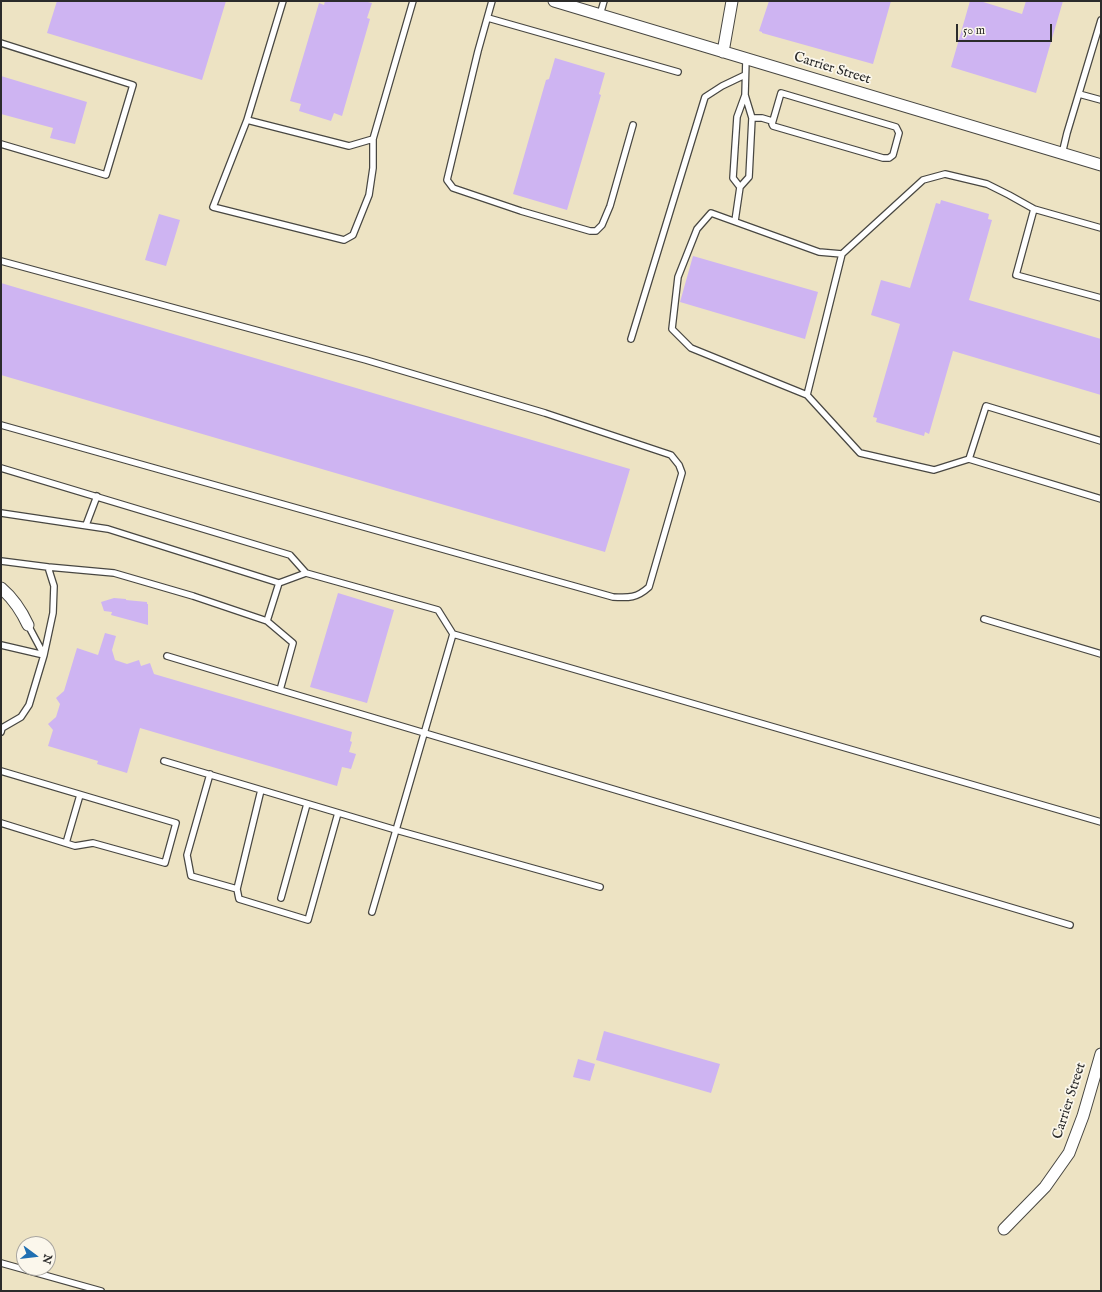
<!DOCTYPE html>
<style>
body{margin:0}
#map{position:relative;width:1102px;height:1292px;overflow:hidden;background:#ede3c3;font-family:"IM FELL English",serif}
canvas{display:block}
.frame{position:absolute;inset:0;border:2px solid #2b2b2b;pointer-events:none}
.north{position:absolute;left:16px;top:1236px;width:40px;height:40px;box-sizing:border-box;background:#fbf7ec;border:1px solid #a8a59f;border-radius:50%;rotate:105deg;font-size:11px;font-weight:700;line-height:16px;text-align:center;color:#2b2b2b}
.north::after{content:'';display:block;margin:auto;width:14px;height:18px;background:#1f6fb2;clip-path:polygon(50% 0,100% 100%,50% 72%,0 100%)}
.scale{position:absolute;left:956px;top:24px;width:96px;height:18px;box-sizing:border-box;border:2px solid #2b2b2b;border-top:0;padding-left:5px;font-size:12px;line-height:14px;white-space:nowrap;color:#2b2b2b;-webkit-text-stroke:3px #fbf7ec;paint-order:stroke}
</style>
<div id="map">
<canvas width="1102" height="1292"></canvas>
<div class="frame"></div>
<div class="north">N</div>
<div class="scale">50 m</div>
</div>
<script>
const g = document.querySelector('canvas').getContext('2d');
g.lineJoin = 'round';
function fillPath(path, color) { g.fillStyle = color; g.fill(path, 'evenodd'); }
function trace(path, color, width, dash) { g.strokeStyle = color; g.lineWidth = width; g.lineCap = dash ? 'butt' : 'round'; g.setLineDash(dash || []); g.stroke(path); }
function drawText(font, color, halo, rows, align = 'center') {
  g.font = font + ' "IM FELL English",serif'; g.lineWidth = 3.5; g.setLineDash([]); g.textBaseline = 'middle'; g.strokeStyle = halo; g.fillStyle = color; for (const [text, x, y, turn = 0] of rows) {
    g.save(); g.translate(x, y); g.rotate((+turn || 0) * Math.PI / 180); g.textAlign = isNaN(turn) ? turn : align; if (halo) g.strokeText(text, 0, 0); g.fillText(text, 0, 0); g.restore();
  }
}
const building = new Path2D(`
 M57,1h169l-24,79 -155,-47z
 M325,1h39l8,2 -5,15 3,1 -28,97 -8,-3 -3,8 -32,-10 2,-7 -11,-3 29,-98 5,2z
 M769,1h122l-18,63 -111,-31v-1l-3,-1z
 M970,1h10l42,13 4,-13h37l-27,92 -85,-26z
 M555,58l50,15 -6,21 2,1 -34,115 -54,-16 33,-114 3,-1z
 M1,76l86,26 -12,42 -25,-6 3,-10 -52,-14z
 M941,200l48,14 -1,5 4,1 -23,80 132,39v56l-148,-44 -24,83 -4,-2 -1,4 -48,-14 1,-4 -4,-1 27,-93 -29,-9 10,-35 29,8 26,-85 4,1z
 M159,214l21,6 -14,46 -21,-6z
 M693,256l125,36 -13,47 -125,-37z
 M1,283l629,186 -25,83 -604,-177z
 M338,593l56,17 -27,93 -57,-16z
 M114,598l12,1v1l21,2v2h1v21l-37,-10 1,-3 -8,-1 -3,-9z
 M105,633l11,3 -4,14 3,10 12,4 12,-4 2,6 9,-3 4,11 198,58 -2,9 2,1 -3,10 7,2 -5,15 -9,-2 -5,19 -197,-58 -13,45 -30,-9 1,-3 -50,-15 5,-16 -5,-6 8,-7 4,-13 -4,-6 8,-7 13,-43 21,7z
 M604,1031l116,33 -9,29 -115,-33z
 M578,1059l17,5 -5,17 -17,-4z`);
const service = new Path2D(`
 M283,1l-36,119 102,26 24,-7 40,-138
 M492,1l-14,50 -31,129 6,8 68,23 69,20h6l6,-6 8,-19 23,-81
 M600,15l4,-14
 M488,18l190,54
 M1,43l132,42 -27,90 -105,-31
 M781,93l115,34 3,6 -6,22 -4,3h-6l-110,-32 -1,-2z
 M1079,94l22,6
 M752,118h10l10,3
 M247,120l-34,87 131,33 9,-5 16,-40 4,-27v-29
 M1062,154l5,-21 34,-113
 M740,187l-7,-9 2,-31 2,-30 8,-22
 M1034,209l-18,66 85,23
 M735,221l5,-34 9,-10 3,-59 -7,-23 1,-36
 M1101,228l-67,-19 -25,-14 -22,-11 -42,-10 -22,6 -81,74 -23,-2 -108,-39 -14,16 -19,48 -6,52 19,19 116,47 53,58 74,17 35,-11 132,40
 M1,261l365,99 179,53 126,42 8,10 3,8 -33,114c-12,11 -20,11 -36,10l-612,-172
 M631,339l74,-242 17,-11 23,-11
 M807,395l35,-141
 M969,459l17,-53 115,35
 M1,468l289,87 16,18
 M1,513l107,16 171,54
 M86,525l11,-29
 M1,561l47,6 6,19 -1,27 -9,42 -43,-10
 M48,567l66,6 79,23 74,25 26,22 -13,47 790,235
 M984,619l117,35
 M267,621l12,-38 27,-10 132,37 15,24
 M167,656l113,34
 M1,732l1,-4 19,-11 8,-12 15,-50 -16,-30
 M164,761l232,69 -24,82
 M1,771l175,52 -11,40 -72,-20 -18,3 -74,-23
 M210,774l-23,81 4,21 46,13
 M261,790l-24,99 2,10 69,21 30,-107
 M66,843l14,-48
 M600,887l-204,-57 57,-196 648,188
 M281,898l26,-94
 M1,1263l100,28`);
const minor = new Path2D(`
 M554,1l547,164
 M723,52l9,-51
 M1,588c13,11 20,22 27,37
 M1004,1229l41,-42 24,-34 14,-37 18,-62`);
const streetNames = [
 ["Carrier Street",832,69,17],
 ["Carrier Street",1070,1101,-72]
];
fillPath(building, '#ceb4f2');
trace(service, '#484742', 8);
trace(minor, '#484742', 13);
trace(service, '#fff', 5.5);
trace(minor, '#fff', 11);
drawText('14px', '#2b2b2b', '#fbf7ec', streetNames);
</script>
